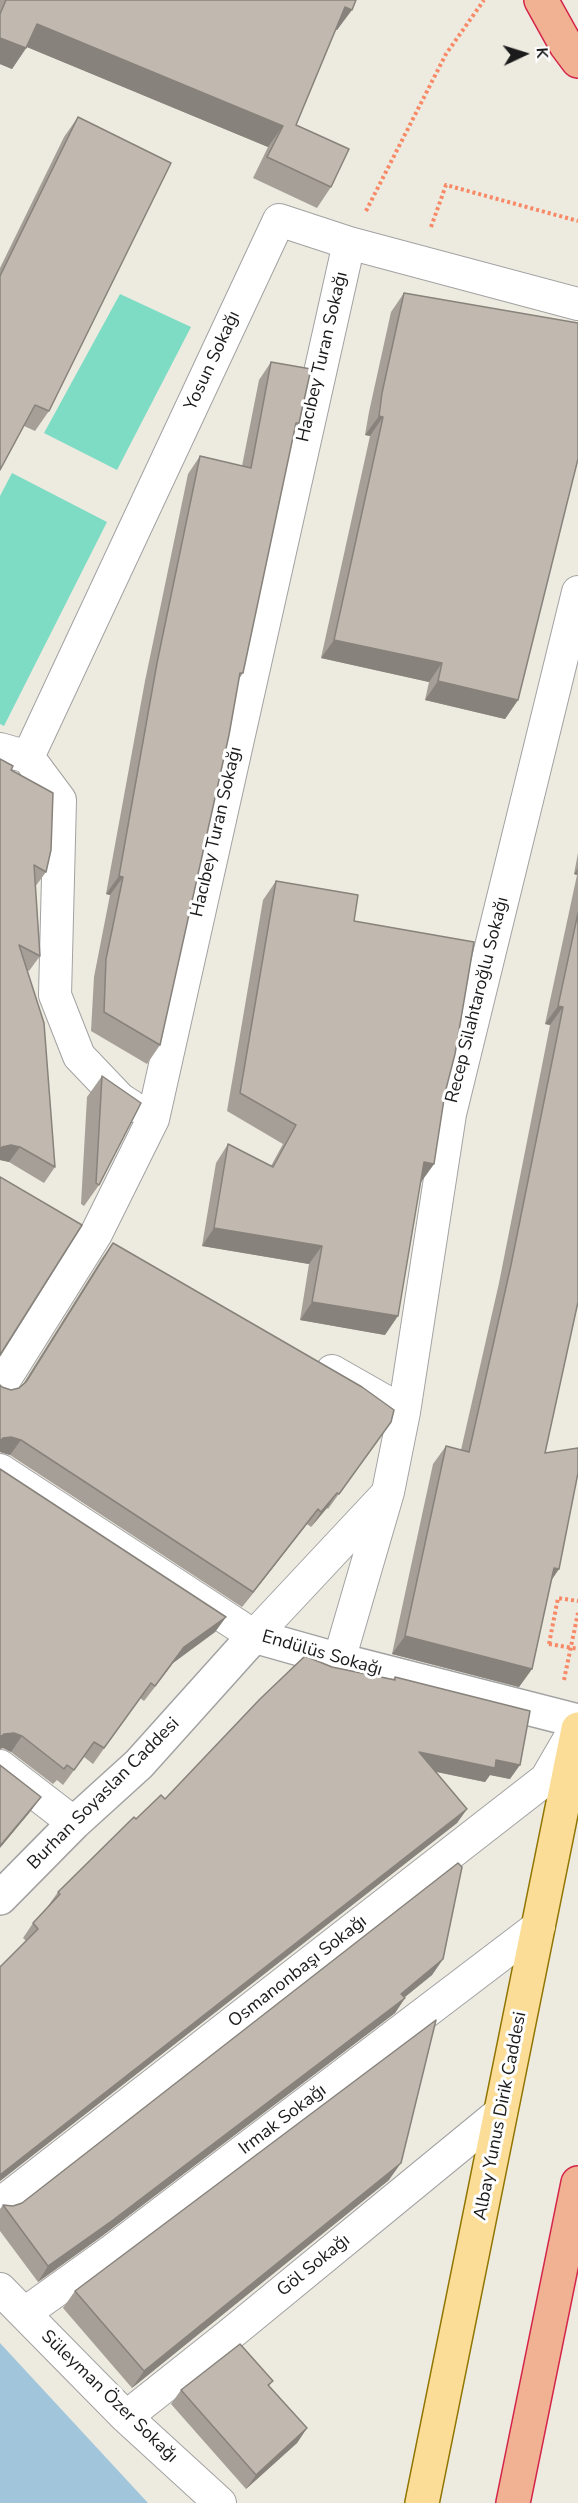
<!DOCTYPE html>
<meta charset="utf-8">
<style>
body{margin:0}
#map{position:relative;width:578px;height:2503px;overflow:hidden;background:#edeae0;font-family:"Nunito Sans",sans-serif}
canvas{display:block}
.north{position:absolute;left:494px;top:24px;width:60px;height:60px;-webkit-text-stroke:4px #fff;paint-order:stroke;rotate:86deg;font-size:16px;font-weight:700;line-height:24px;text-align:center;color:#1b1b1b}
.north::after{content:'';display:block;margin:auto;width:21px;height:27px;background:#1b1b1b;clip-path:polygon(50% 0,100% 100%,50% 72%,0 100%)}
</style>
<div id="map">
<canvas width="578" height="2503"></canvas>
<div class="north">K</div>
</div>
<script>
const g = document.querySelector('canvas').getContext('2d');
g.lineJoin = 'round';
function fillPath(path, color) { g.fillStyle = color; g.fill(path, 'evenodd'); }
function trace(path, color, width, dash) { g.strokeStyle = color; g.lineWidth = width; g.lineCap = dash ? 'butt' : 'round'; g.setLineDash(dash || []); g.stroke(path); }
function drawText(font, color, halo, rows, align = 'center') {
  g.font = font + ' "Nunito Sans",sans-serif'; g.lineWidth = 6; g.setLineDash([]); g.textBaseline = 'middle'; g.strokeStyle = halo; g.fillStyle = color; for (const [text, x, y, turn = 0] of rows) {
    g.save(); g.translate(x, y); g.rotate((+turn || 0) * Math.PI / 180); g.textAlign = isNaN(turn) ? turn : align; if (halo) g.strokeText(text, 0, 0); g.fillText(text, 0, 0); g.restore();
  }
}
const pitch = new Path2D(`
 M120,294l71,33 -74,143 -73,-37z
 M12,473l95,49 -103,204 -4,-2v-228z`);
const water = new Path2D(`
 M0,2343l148,160h-148z`);
const path = new Path2D(`
 M366,211l80,-157 38,-54
 M431,227l15,-42 132,36
 M549,1644l9,-46 20,3
 M564,1680l14,-67`);
const minor = new Path2D(`
 M0,749l28,8
 M28,757l251,-537 70,23 229,61
 M28,757l32,43 -5,195 24,61 41,43 11,7
 M332,1371l72,41
 M0,1387l96,-153 57,-115 196,-876
 M0,1470l254,166 131,-140
 M339,1660l49,-168 16,-80 46,-298 128,-522
 M0,1766l74,57
 M0,2204l546,-425 29,-50
 M0,2289l126,128 94,86
 M25,2313l88,-63 426,-324
 M126,2417l102,-81 273,-224`);
const tertiary = new Path2D(`
 M0,1898l74,-75 65,-59 115,-128 85,24 239,61`);
const primary = new Path2D(`
 M422,2503l156,-774`);
const trunk = new Path2D(`
 M541,0l25,45 12,16
 M513,2503l65,-320`);
const pathBridge = new Path2D(`
 M549,1644l29,5`);
const wall = new Path2D(`
 M0,0h356l-19,30h-2l-39,95 35,62 -14,21 -64,-30 15,-31 -241,-100 -15,22 -12,-5z
 M78,117l-29,294 -14,20 -11,-5 -24,44v-202l64,-131z
 M404,293l114,407 -13,19 -80,-19 4,-18 -108,-24 49,-222 -5,-1 4,-23 22,-100z
 M271,362l28,61 -5,7 -51,243 -4,6 -79,366 -13,19 -56,-33 3,-54 16,-82 -4,-1 39,-213 43,-207 12,-18 42,10 17,-86z
 M11,770l35,102 -11,15 5,69 -11,15 -2,-1 28,197 -11,16 -35,-21 -9,-2z
 M578,853v449l-33,151 6,128 -19,88 -13,18 -127,-33 41,-190 13,-18 15,4 38,-167 51,-258 -5,-1 32,-149 -3,-1z
 M276,881l78,40 91,172 -11,71 -13,18 -36,153 -85,-15 9,-56 -107,-18 14,-83 12,-19 43,22 12,-22 -56,-33 36,-211z
 M102,1076l-3,109 -15,21 -3,-2 6,-107z
 M113,1243l278,179 -63,87 -1,-1 -16,19 -4,-3 -65,83 -232,-152 -10,-3v-67l2,2 9,3 8,-2 4,-4 79,-126z
 M226,1617l-11,15 -42,31 -29,38 -4,-3 -47,66 -9,-7 -21,28 -6,-5 -4,4 -42,-32 -8,-4 -3,1z
 M332,1667l61,12 2,-2 115,102 -20,-4 -5,7 -49,-10 31,37 -10,14 -457,358v-214l26,-26 -3,-3 10,-15 16,-16 -1,-1 10,-14 78,-73 29,-20z
 M443,1959l-11,16 -27,22v1l-10,15 -293,223 -64,46 -38,-51v-22l3,-4 10,1 9,-3z
 M389,2180l-257,208 -69,-80 12,-17z
 M273,2381l-4,5 38,42 -10,15 -51,46 -75,-85 10,-14z`);
const shadedWall = new Path2D(`
 M345,7l7,3 -15,20 -7,-2z
 M37,24l246,102 -15,21 -246,-102z
 M0,38l26,10 -14,21 -12,-5z
 M379,416l4,1 -13,19 -5,-1z
 M334,640l108,23 -13,19 -108,-24z
 M438,681l80,19 -13,19 -80,-19z
 M578,868l-1,7 -3,-1z
 M119,876l4,1 -13,18 -4,-1z
 M558,1006l5,1 -13,18 -5,-1z
 M11,1145l9,2 -11,15 -9,-2v-11l2,-2z
 M424,1162l10,2 -13,18 -10,-2z
 M214,1228l108,18 -13,18 -107,-18z
 M312,1302l86,14 -13,19 -85,-15z
 M11,1437l10,3 -11,15 -10,-3v-11l3,-3z
 M337,1493l-10,15 -16,19 10,-15z
 M318,1509l-11,15 -65,83 11,-15z
 M554,1568l5,1 -12,18z
 M226,1617l-11,15 -42,31 -29,38 40,-54z
 M405,1636l127,33 -13,18 -127,-33z
 M14,1733l8,3 -11,16 -8,-4 -3,1v-12l4,-3z
 M419,1752l77,8 24,5 -10,14 -20,-4 -5,7 -76,-16z
 M41,1797l-11,15 -30,36v-2z
 M467,1809l-10,14 -457,358v-6z
 M443,1959l-11,16 -42,34 11,-15z
 M405,1998l-10,15 -293,223 -64,46 10,-16z
 M401,2163l-12,17 -257,208 12,-17z
 M307,2428l-10,15 -51,46 10,-14z`);
const building = new Path2D(`
 M6,0h350l-4,10 -7,-3 -49,118 53,24 -18,38 -64,-30 16,-31 -246,-102 -11,24 -26,-10v-24z
 M78,117l93,46 -122,248 -14,-6 -35,65v-194z
 M404,293l174,30v136l-60,241 -80,-19 4,-18 -108,-23 49,-223 -4,-1 3,-23z
 M271,362l40,7 -12,54h-3l-53,250h-3l-11,62 -69,310 -56,-33 2,-53 17,-82 -4,-1 38,-213 43,-207 51,12z
 M0,759l13,7 -2,4 42,23 -2,57 -5,22 -12,-7 6,91 -21,-11 25,78 11,144 -35,-20 -9,-2 -9,2 -2,2z
 M276,881l82,14 -4,26 120,21 -19,112 -10,39 -11,71 -10,-2 -26,154 -86,-14 10,-56 -108,-18 14,-84 45,23 23,-42 -56,-32z
 M578,913v389l-33,151 33,-5v25l-19,96 -5,-1 -22,101 -127,-33 41,-190 23,6 42,-187 52,-258 -5,-1z
 M102,1076l39,27 -42,82 -3,-2z
 M0,1177l82,48 -82,130z
 M113,1243l249,144 32,23 -3,12 -52,72 -2,-1 -16,19 -3,-3 -65,83 -232,-152 -10,-3 -8,1 -3,3v-56l2,2 9,3 8,-2 7,-6z
 M0,1469l226,148 -42,30 -29,39 -4,-3 -47,65 -10,-6 -20,28 -7,-5 -3,4 -42,-33 -8,-3 -10,1 -4,3z
 M305,1656l27,11 63,13v-3l135,34 -10,54 -24,-5 -1,8 -76,-16 48,57 -467,366v-208l38,-38 -5,-6 27,-29 -2,-2 76,-75 2,2 25,-24 4,4 95,-100z
 M0,1765l41,32 -41,49z
 M458,1863l4,4 -19,92 -42,35 4,4 -292,222 -65,46 -45,-61 10,1 9,-3z
 M436,2020l-35,143 -257,208 -69,-80z
 M240,2344l33,37 -5,4 39,43 -51,47 -75,-85z`);
const streetNames = [
 ["Hacıbey Turan Sokağı",323,357,-77],
 ["Yosun Sokağı",213,361,-65],
 ["Hacıbey Turan Sokağı",217,832,-77],
 ["Recep Silahtaroğlu Sokağı",478,1000,-76],
 ["Endülüs Sokağı",322,1654,16],
 ["Burhan Soyaslan Caddesi",104,1794,-45],
 ["Osmanonbaşı Sokağı",298,1972,-38],
 ["Albay Yunus Dirik Caddesi",501,2116,-79],
 ["Irmak Sokağı",283,2120,-37],
 ["Göl Sokağı",314,2266,-39],
 ["Süleyman Özer Sokağı",109,2397,44]
];
fillPath(pitch, '#7edcc5');
fillPath(water, '#a1c6db');
trace(minor, '#a2a2a2', 34);
trace(tertiary, '#a2a2a2', 36);
trace(primary, '#917501', 36);
trace(trunk, '#d42449', 36);
trace(path, '#f88966', 4, [3, 3]);
trace(minor, '#fff', 32);
trace(tertiary, '#fff', 33);
trace(primary, '#fbdd98', 33);
trace(trunk, '#f0b292', 33);
trace(pathBridge, '#f88966', 4, [3, 3]);
fillPath(wall, '#a69f97');
fillPath(shadedWall, '#87827b');
fillPath(building, '#c1b9b0');
trace(building, '#87827b', 1.5);
drawText('18px', '#1b1b1b', '#fff', streetNames);
</script>
